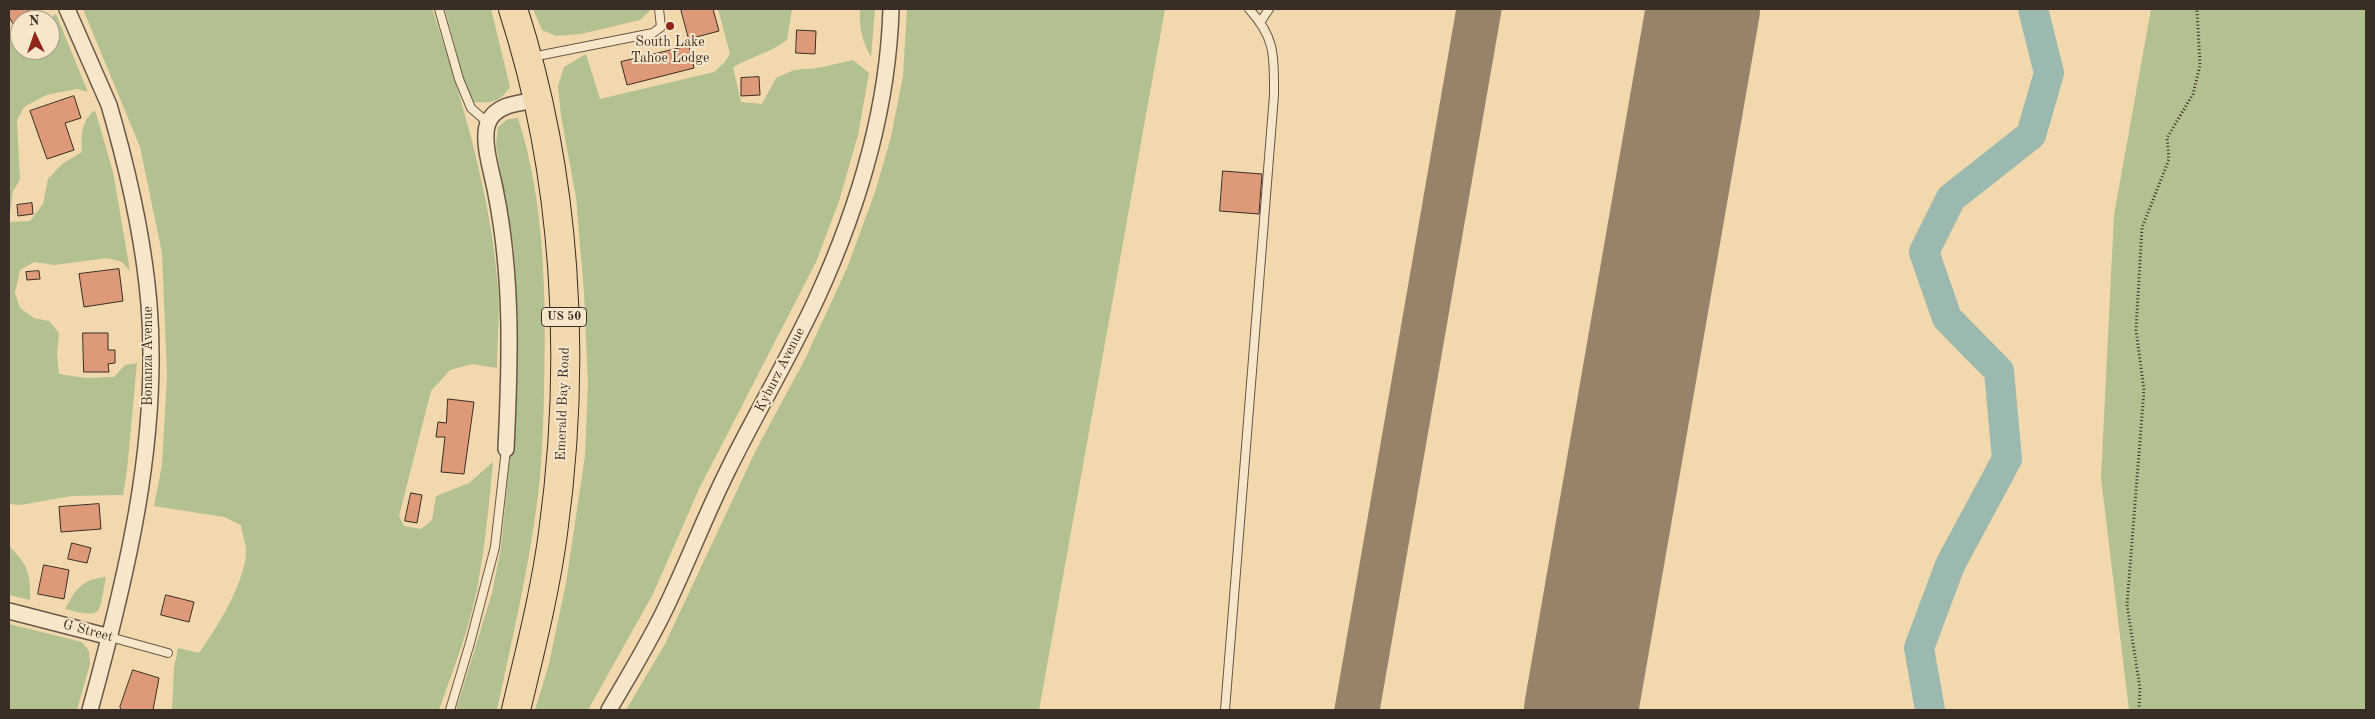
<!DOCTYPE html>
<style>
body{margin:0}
#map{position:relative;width:2375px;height:719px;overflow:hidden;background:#f1d9ad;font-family:"Old Standard TT",serif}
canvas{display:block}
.frame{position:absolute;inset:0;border:10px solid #3a2d25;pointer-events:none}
.north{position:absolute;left:10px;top:10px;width:50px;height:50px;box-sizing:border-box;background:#f6e6ca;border:1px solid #ab9c88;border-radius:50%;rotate:357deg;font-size:14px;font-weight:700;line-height:20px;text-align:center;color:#3a2d25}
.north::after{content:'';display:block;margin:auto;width:18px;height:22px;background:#8f2418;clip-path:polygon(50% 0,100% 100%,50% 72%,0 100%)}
</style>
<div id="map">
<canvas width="2375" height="719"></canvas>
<div class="frame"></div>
<div class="north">N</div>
</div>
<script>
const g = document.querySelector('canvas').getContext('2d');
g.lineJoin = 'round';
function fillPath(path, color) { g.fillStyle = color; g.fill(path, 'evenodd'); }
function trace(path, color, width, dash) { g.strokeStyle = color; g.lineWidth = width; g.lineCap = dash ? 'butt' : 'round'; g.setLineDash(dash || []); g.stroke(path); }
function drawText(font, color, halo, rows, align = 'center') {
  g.font = font + ' "Old Standard TT",serif'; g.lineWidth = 4; g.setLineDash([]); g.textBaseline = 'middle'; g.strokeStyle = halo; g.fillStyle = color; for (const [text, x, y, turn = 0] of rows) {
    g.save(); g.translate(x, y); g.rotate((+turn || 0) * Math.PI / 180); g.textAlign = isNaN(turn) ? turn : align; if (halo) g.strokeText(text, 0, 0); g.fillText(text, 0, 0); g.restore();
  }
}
const green = new Path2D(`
 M83,9h349c29,86 60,190 66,280 2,26 -1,53 -1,79l-25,-4 -22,6 -19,21 -32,125 5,10 17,3 11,-9 4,-24 33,-13 24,-21c-4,43 -8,85 -16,127 -8,41 -24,81 -38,121h-267l2,-42 4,-20 21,5c17,-23 49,-75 47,-105 -1,-7 -4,-15 -5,-23l-17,-8 -70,-11 8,-41 5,-90 -5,-122 -22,-106z
 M445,9h46l19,78c-11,16 -18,16 -36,15l-9,-17z
 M533,9h116l1,2 -10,9 -59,14 -25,2 -14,-6z
 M718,9h74l-5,31c-16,12 -36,17 -54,27l8,35 21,2 14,-26 18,-8 24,-2 35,-8 16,13 -11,62 -19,66 -23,61 -117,227 -46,105 -65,116h-53l14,-46 17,-81 19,-127 3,-73 -4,-90 -8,-96 -15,-81 -3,-30 6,-19 22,-13 14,45 114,-27 10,-9 6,-9z
 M860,9h15l-4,48c-9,-16 -12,-30 -11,-48z
 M907,9h258l-126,701h-413l39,-66 90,-192 50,-93 42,-91 28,-76 16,-55 12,-61z
 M2151,9h215v701h-237l-28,-232 13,-263z
 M56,14l32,78 -11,-3 -31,6 -22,12 -7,13 3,60 -7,11 -4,31 21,-1 13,-17 5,-25 14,-15 20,-12c-1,-17 -1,-31 13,-42l18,62 17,99 -8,-9 -15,-4 -52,7 -21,-3 -14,8 -5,23 5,15 14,10 15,3 10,12 -2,22 2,19 27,4 28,-1 11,-12 12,-2 -10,107 -4,25 -51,1 -52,9 -11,-1v-466l11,-1v13h30v-30h-2z
 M518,118c28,87 28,184 26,274 -1,39 -2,79 -8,118 -9,67 -25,134 -39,200h-41l36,-117 9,-45 15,-155 2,-70 -4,-74 -18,-104 2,-18 10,-8z
 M9,546c19,18 22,29 21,54l-21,-5z
 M106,577c-8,38 -1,42 -41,32 11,-20 17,-30 41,-32z
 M9,624l73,18 7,9 1,13 -13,46h-68z`);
const river = new Path2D(`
 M1930,710l-11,-62 31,-83 57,-106 -8,-88 -52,-53 -23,-66 27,-54 80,-63 18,-62 -16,-64`);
const taxiway = new Path2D(`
 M1357,710l122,-701`);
const runway = new Path2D(`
 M1581,710l122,-701`);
const building = new Path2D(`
 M9,9h19l6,11h-14v11l-2,1 -9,-15z
 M681,9h32l6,22 -30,8z
 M797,30l19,1 -1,23 -19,-1z
 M689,46l5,22 -67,17 -6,-23z
 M759,77l1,18 -19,1v-18z
 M74,96l7,22 -16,5 9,27 -27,9 -17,-48z
 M1223,171l39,3 -3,40 -39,-3z
 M32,203l1,11 -15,2 -1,-11z
 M119,269l4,32 -39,6 -5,-33z
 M39,271l1,8 -13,1 -1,-8z
 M83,333h25v17h7v13l-7,1 1,8h-25z
 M448,399l26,3 -10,72 -23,-2 4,-35h-9l2,-15 8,1z
 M411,493l11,2 -5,28 -12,-2z
 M99,504l2,25 -40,3 -2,-25z
 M72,543l19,5 -4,15 -19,-4z
 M44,565l25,5 -5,29 -26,-5z
 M166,595l28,7 -5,20 -28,-7z
 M133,670l26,8 -6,32h-32l-1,-3z`);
const path = new Path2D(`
 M2139,710l1,-22 -13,-83 17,-215 -8,-60 6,-102 27,-69 -2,-21 26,-44 7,-29 -3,-56`);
const lane = new Path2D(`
 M439,9l20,70 12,29 17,15
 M1261,21l8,-12
 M532,57l121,-24 8,-6 -2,-18
 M110,637l58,16
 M450,710l20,-67 25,-96 11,-98
 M1225,710l49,-615c0,-38 2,-57 -25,-86`);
const street = new Path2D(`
 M67,9l42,96 6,21c16,58 29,118 34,178 11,137 -23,275 -59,406
 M506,449c4,-85 7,-170 -10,-255 -3,-19 -15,-53 -8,-71 7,-19 32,-20 49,-23
 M9,611l101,26
 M609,710c20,-35 42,-70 59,-107 21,-44 38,-89 60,-133 28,-57 61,-112 88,-170 42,-91 72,-190 75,-291`);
const highway = new Path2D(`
 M513,9c54,166 64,351 40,524 -8,60 -23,118 -37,177`);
const markers = [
 [670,26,5,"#8f2418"]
];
const shields = [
 [564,317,45]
];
const shieldNames = [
 ["US 50",564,317]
];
const poiNames = [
 ["South Lake",670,42],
 ["Tahoe Lodge",670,58]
];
const streetNames = [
 ["Bonanza Avenue",148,356,-90],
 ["Kyburz Avenue",780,370,-63],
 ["Emerald Bay Road",563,404,-88],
 ["G Street",88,631,15]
];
fillPath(green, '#b3c08f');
trace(river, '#9bb9af', 30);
trace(taxiway, '#968369', 45);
trace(runway, '#968369', 114);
fillPath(building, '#dd9978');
trace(building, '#3a2d25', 1);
trace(lane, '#685847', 10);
trace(street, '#685847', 18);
trace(highway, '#3a2d25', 30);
trace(path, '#3a2d25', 3, [1, 2.5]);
trace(lane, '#f6e6ca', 8);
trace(street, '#f6e6ca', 15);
trace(highway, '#f1d9ad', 28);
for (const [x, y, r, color] of markers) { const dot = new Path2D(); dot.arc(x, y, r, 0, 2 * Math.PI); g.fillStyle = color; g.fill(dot); trace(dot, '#f6e6ca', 2); }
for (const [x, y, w] of shields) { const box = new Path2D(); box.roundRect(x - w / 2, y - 9.5, w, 19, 4); g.fillStyle = '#f6e6ca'; g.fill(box); trace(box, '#3a2d25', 1); }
drawText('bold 12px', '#3a2d25', null, shieldNames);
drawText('14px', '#3a2d25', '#f6e6ca', poiNames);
drawText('14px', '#3a2d25', '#f6e6ca', streetNames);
</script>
